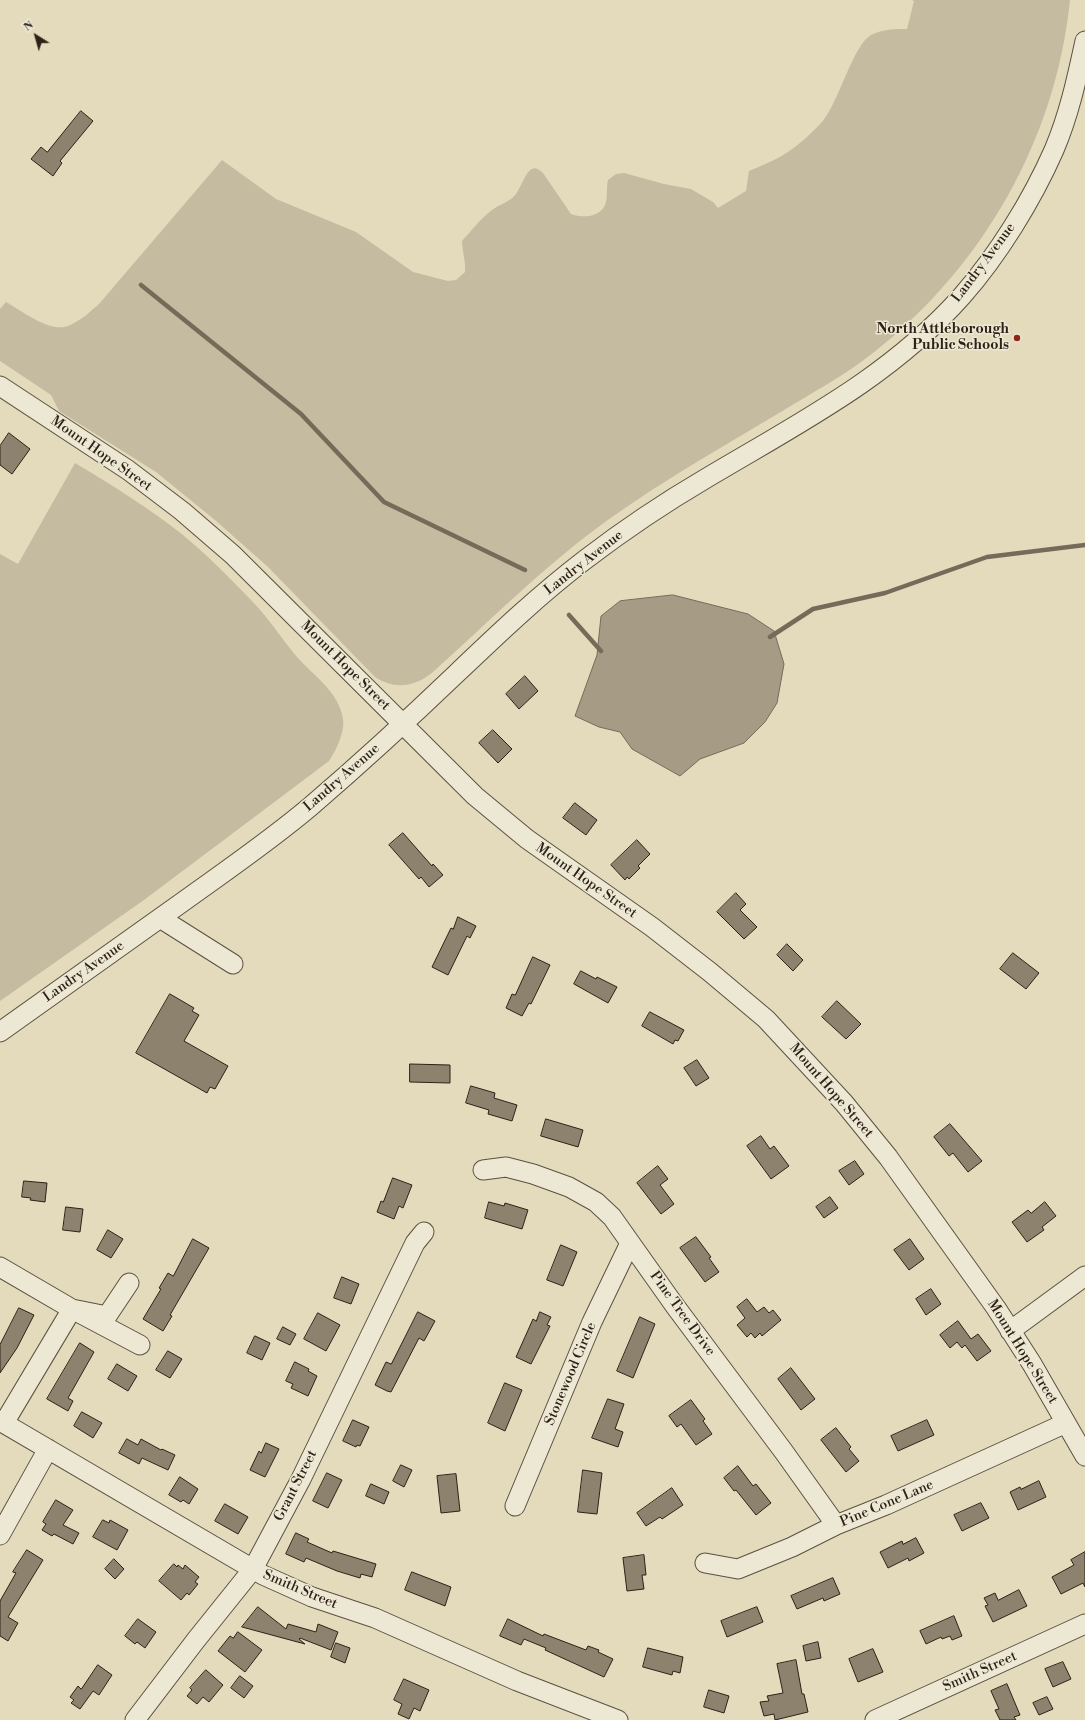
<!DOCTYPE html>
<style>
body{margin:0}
#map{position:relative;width:1085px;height:1720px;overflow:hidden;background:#e4dbbd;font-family:"Libre Bodoni",serif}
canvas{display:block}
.north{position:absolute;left:16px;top:16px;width:40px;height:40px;-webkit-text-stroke:3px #ede8d4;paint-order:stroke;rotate:323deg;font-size:11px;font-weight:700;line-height:16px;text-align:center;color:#2e2117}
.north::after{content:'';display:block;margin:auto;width:14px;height:18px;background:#2e2117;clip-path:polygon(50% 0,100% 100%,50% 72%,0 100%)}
</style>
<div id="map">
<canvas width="1085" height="1720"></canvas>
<div class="north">N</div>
</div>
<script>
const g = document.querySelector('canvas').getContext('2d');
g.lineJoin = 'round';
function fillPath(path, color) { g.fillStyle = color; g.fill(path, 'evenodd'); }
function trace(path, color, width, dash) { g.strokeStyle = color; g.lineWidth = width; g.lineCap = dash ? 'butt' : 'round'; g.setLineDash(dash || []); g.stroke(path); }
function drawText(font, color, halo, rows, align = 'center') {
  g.font = font + ' "Libre Bodoni",serif'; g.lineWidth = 3; g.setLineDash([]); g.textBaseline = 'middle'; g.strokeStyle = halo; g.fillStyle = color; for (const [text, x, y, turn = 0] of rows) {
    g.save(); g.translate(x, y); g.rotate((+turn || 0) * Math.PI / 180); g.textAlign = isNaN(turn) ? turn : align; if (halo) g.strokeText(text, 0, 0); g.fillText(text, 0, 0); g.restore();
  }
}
const green = new Path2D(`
 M912,0h158c-14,139 -87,267 -197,353 -28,22 -59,39 -89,57 -58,35 -117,68 -172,107 -65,46 -120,102 -179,155 -18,15 -38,18 -58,5l-107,-110 -53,-47 -59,-48 -97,-61 -8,-16 -51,-34v-52l6,-7c16,9 44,31 62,24 12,-5 22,-14 31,-22l123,-144 54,39 80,33 57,40 35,9 8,-1 9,-8c1,-11 -3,-21 -3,-31 10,-11 19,-23 30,-31 8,-6 18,-8 24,-16 4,-5 10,-23 16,-25 5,-2 7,1 11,4l28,41c11,4 28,4 34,-9 3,-7 1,-17 3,-25l8,-6 8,-1 40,11 27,5 22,13 5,6 28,-17 3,-20c9,-4 17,-7 25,-11 18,-9 34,-23 48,-38 17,-20 31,-77 49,-87 12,-6 24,-6 36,-6l7,-28z
 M75,463c37,22 74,45 108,72 24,20 47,43 68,65 17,17 30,38 46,57 17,19 42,35 46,62 2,13 -7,32 -14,42l-185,139 -144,101v-447l18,10z`);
const water = new Path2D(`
 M673,595l75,19 26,17 10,33 -7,39 -12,19 -21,21 -44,16 -20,17 -48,-27 -12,-17 -21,-5 -24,-11 22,-61 4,-39 19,-15z`);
const stream = new Path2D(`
 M141,285l160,129 83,88 141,68
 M569,615l32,36
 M770,637l43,-28 72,-16 102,-36 98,-12`);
const building = new Path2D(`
 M81,111l12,10 -33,40 2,2 -9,13 -22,-17 10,-12 6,5z
 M9,433l21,16 -18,25 -12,-9v-19z
 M525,676l13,15 -19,18 -13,-15z
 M493,730l19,19 -14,14 -19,-20z
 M575,803l22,17 -11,15 -23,-17z
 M403,833l29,33 1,-2 10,11 -14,12 -8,-10 -2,2 -30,-34z
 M637,840l13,14 -12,12 2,2 -11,11 -2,-2 -2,3 -14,-15z
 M736,893l10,11 -6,6 17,17 -13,12 -27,-27z
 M458,917l18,9 -6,12 -3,-2 -19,39 -16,-8 19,-39 2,1z
 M787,944l16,16 -10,11 -16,-16z
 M1013,953l26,20 -13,16 -26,-20z
 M533,957l17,8 -19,39 -2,-1 -7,13 -16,-8 6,-14 3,1z
 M581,971l15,8 1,-2 20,10 -9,16 -34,-19z
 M170,994l24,14 -2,3 7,4 -15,26 44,25 -13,23 -5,-2 -3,6 -71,-40z
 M837,1001l24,23 -15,15 -24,-22z
 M650,1012l34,18 -6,11 -3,-1 -2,4 -31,-18z
 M697,1060l12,18 -13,8 -12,-18z
 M410,1064l40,1v18l-40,-1z
 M471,1086l24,7 -1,5 23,7 -5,16 -24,-7 1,-4 -23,-7z
 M546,1119l37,11 -5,17 -37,-11z
 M950,1124l32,37 -14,11 -15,-19 -4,3 -15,-19z
 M761,1136l9,13 4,-3 15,20 -18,13 -24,-33z
 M855,1161l9,13 -15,11 -10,-14z
 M658,1166l10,13 -8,6 14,19 -13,10 -24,-31z
 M393,1178l19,7 -9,23 -4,-2 -5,13 -17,-7 4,-11 2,1z
 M24,1181l23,2 -2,19 -15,-2 1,-2 -9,-1z
 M830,1197l8,11 -14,10 -8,-11z
 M489,1202l15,4 1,-3 23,7 -6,19 -37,-11z
 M1045,1202l11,14 -14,11 2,3 -17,12 -15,-20 16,-12 3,3z
 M66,1207l17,2 -3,23 -17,-2z
 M108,1230l15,9 -12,19 -14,-8z
 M696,1237l15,20 -2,1 10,14 -14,10 -25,-34z
 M193,1239l16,9 -39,67 2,1 -9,15 -20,-12 18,-30 -2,-1 9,-15 5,3z
 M910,1239l14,20 -15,11 -15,-20z
 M561,1245l16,7 -14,34 -16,-6z
 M342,1277l17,7 -8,20 -17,-6z
 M931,1289l10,15 -15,11 -10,-16z
 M747,1299l10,13 7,-5 5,6 4,-3 8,10 -19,16 -2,-3 -5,5 -4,-5 -4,4 -10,-12 8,-7 -8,-11z
 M19,1308l15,7 -17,33 -17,25v-28z
 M418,1312l17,9 -11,20 -5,-3 -28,54 -4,-1 -12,-6 11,-23 5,2z
 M540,1312l11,5 -4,8 3,1 -19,38 -15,-7 17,-38 3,2z
 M318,1313l22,12 -14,26 -22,-12z
 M640,1317l15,7 -22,54 -16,-7z
 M958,1321l13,18 7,-5 13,17 -14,10 -12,-16 -3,3 -5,-6 -7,6 -10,-13z
 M283,1327l13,7 -6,11 -13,-6z
 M255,1336l15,7 -8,17 -15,-7z
 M80,1343l14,9 -26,46 5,3 -5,10 -21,-12z
 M168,1351l14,8 -12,19 -14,-8z
 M295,1362l14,7 -1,2 9,5 -9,20 -17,-8 2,-4 -7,-3z
 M117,1364l20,12 -9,15 -20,-12z
 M791,1368l24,31 -14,11 -23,-31z
 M505,1383l17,7 -17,41 -17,-8z
 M608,1399l16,5 -9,25 8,3 -5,15 -26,-9z
 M691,1400l14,19 -2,2 9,13 -16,11 -15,-21 -4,3 -8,-11z
 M82,1412l20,11 -9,15 -19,-12z
 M353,1420l16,7 -9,19 -3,-1 -1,2 -13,-6z
 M927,1420l7,15 -36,16 -7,-15z
 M836,1428l15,19 -2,2 10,12 -13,11 -25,-32z
 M127,1439l11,6 3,-6 20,11 1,-1 13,6 -7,15 -26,-12 -3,6 -20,-11z
 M266,1443l13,6 -14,28 -15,-7 9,-19 2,2z
 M401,1465l11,5 -8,17 -11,-6z
 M738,1466l15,20 3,-2 15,19 -15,12 -20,-25 -2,1 -10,-13z
 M583,1470l19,3 -5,41 -19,-2z
 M327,1473l15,7 -14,28 -15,-7z
 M456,1474l4,37 -19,2 -4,-37z
 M180,1477l18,12 -9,15 -6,-4 -2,2 -12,-7z
 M1039,1481l7,16 -28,13 -8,-18 10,-5 1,2z
 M371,1484l18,8 -5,12 -18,-8z
 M672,1488l11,17 -21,14 -2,-2 -14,9 -9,-13z
 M56,1500l17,10 -10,15 16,8 -6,11 -19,-10 -2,2 -10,-6 4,-6 -3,-2z
 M981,1503l8,15 -27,13 -8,-16z
 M225,1504l23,13 -10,17 -23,-13z
 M103,1520l6,3 1,-3 18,10 -11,20 -24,-13z
 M296,1533l13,6 -2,3 25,11 1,-2 43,13 -4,13 -11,-3 -1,4 -23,-7 -31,-13 -2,4 -18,-8z
 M916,1538l8,15 -15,8 -1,-3 -20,10 -8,-16 22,-11 1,3z
 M27,1550l16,10 -35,57 10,6 -10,18 -8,-5v-35l16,-28 -3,-1z
 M1085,1552v35l-2,-4 -22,11 -9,-17 22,-12 -3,-5z
 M644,1555l2,20h-4l2,14 -17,2 -4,-33z
 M114,1559l10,10 -9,10 -10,-10z
 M174,1564l3,3 1,-2 5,4 2,-4 14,12 -4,5 3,2 -9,11 -2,-2 -6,7 -22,-19z
 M412,1572l39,15 -6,19 -40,-16z
 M833,1578l7,16 -16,7 -1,-3 -26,11 -6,-13z
 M1019,1590l8,16 -34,16 -8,-16 3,-1 -4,-7 11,-5 3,7z
 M258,1607l28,22 2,-5 28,8 2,-8 20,8 -7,18 -31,-12 -1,1 6,5 -63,-17z
 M757,1607l6,15 -36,15 -6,-16z
 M954,1616l8,20 -10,4 -2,-4 -8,3 -1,-2 -15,7 -6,-13z
 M138,1619l18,13 -11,16 -8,-6 -2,2 -10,-8z
 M508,1619l35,17 1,-2 42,16 2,-4 11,4 -1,2 15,7 -9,18 -59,-27 1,-2 -22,-9 -3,6 -21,-9z
 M238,1632l24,18 -17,22 -27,-21 12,-15 3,2z
 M818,1642l3,16 -15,3 -3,-15z
 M336,1643l14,5 -5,15 -14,-6z
 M648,1648l35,9 -3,16 -7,-2 -1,4 -29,-8z
 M873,1649l10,23 -25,10 -9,-23z
 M796,1660l6,34h2l4,18 -33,8 -1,-6 -10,2 -4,-14 9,-1 -2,-5 16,-3 -6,-29z
 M1063,1662l8,17 -18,8 -8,-18z
 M98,1665l14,10 -13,20 -6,-4 -13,18 -9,-6 3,-3 -4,-3 8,-11 3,3z
 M206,1670l17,15 -14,17 -6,-5 -6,7 -10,-8 5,-6 -2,-2z
 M240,1676l13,10 -9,12 -13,-10z
 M404,1679l25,11 -9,21 -6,-3 -5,11 -11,-5 4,-10 -8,-4z
 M1007,1684l13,31 -6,2 2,3h-16l-5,-10 4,-1 -8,-18z
 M709,1690l20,6 -5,17 -20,-6z
 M1047,1697l6,12 -14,6 -6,-12z`);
const minor = new Path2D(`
 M0,386l128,84 54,41 51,44 242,241 52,43 125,88 58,45 56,47 78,84 44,54 108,151 36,56 53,92
 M160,918l73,46
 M0,1032c62,-44 123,-88 184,-131 43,-31 87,-61 127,-95 50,-43 98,-87 145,-132 42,-40 84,-80 130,-115 38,-29 78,-56 119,-80 92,-55 184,-101 257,-183 36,-41 70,-96 92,-146 15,-35 23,-72 31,-109
 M483,1170l23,-3 27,7 36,13 27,15 16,15 63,89 109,146 52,73
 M0,1267l72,42 68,36
 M1010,1331l75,-55
 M0,1421l263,154 49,22 63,21 142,63 101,39
 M4,1423l68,-114 35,7 22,-33
 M515,1506l77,-184 38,-79
 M0,1535l48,-86
 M705,1563l33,6 54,-22 44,-22 50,-20 180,-82
 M135,1720l61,-80 57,-71 48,-90 114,-236 9,-11
 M875,1720l210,-96`);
const markers = [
 [1017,338,4,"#8f2418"]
];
const streetNames = [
 ["Landry Avenue",984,263,-53],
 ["Mount Hope Street",101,454,35],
 ["Landry Avenue",584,563,-38],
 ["Mount Hope Street",345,666,45],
 ["Landry Avenue",342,778,-41],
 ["Mount Hope Street",586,881,35],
 ["Landry Avenue",84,972,-35],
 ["Mount Hope Street",831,1091,49],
 ["Pine Tree Drive",682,1314,54],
 ["Mount Hope Street",1022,1352,58],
 ["Stonewood Circle",571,1374,-67],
 ["Grant Street",296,1486,-63],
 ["Pine Cone Lane",887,1504,-23],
 ["Smith Street",300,1590,23],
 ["Smith Street",980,1672,-24]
];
const poiNames = [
 ["North Attleborough",1009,330],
 ["Public Schools",1009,346]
];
fillPath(green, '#c5bba1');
fillPath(water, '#a69c85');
trace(water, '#766b59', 1);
trace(stream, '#766b59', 4.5);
fillPath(building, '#8d826d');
trace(building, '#2e2117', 1);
trace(minor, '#5c5040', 21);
trace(minor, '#ede8d4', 19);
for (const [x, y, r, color] of markers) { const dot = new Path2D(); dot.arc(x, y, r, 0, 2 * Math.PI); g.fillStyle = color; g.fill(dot); trace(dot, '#ede8d4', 1.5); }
drawText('14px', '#2e2117', '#ede8d4', streetNames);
drawText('bold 14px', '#2e2117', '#ede8d4', poiNames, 'right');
</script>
